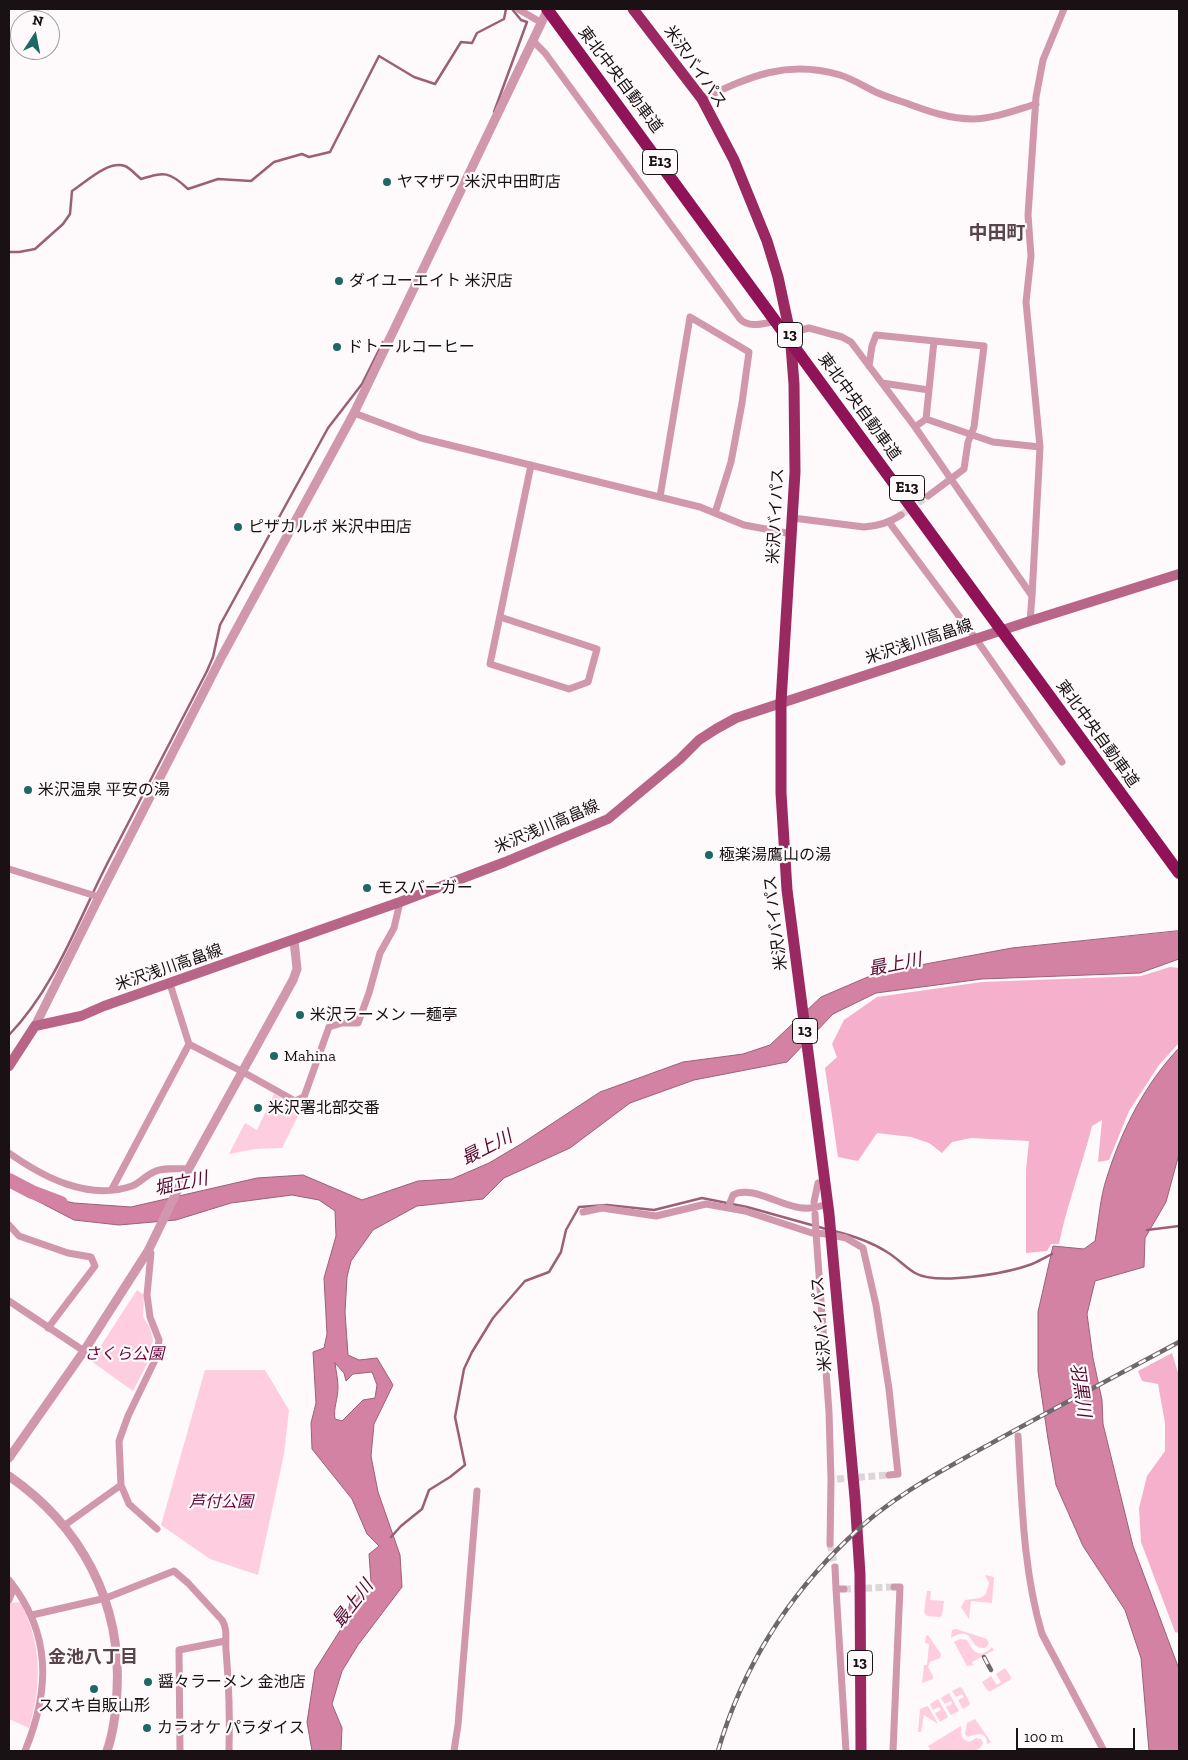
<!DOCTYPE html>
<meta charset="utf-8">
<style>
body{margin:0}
#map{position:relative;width:1188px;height:1760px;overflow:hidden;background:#fef9fa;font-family:"Zilla Slab",serif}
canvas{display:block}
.frame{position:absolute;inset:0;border:10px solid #191114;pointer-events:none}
.north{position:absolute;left:10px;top:10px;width:50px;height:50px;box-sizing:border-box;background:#fef9fa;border:1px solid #a29c9e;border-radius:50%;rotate:11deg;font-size:14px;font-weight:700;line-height:20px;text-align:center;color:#191114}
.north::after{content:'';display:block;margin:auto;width:18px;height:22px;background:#1d6864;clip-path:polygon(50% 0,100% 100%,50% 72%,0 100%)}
.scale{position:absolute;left:1016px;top:1728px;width:119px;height:22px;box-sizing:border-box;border:2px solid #191114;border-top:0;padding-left:6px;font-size:15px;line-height:18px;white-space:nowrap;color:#191114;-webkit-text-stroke:4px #fef9fa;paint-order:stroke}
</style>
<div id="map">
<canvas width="1188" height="1760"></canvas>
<div class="frame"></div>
<div class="north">N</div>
<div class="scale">100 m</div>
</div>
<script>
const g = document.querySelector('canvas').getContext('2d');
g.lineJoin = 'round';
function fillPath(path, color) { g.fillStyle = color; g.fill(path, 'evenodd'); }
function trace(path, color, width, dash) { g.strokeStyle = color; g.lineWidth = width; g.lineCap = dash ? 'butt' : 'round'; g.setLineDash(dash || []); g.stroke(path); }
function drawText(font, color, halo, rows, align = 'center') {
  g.font = font + ' "Zilla Slab","Noto Sans JP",serif'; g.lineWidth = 4.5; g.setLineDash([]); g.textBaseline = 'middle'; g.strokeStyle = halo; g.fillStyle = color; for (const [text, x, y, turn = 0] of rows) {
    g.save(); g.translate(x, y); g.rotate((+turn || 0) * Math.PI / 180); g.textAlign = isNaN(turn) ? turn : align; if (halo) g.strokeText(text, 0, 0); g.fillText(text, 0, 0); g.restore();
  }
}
const green = new Path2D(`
 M274,1094l28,14 -20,40 -27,1 -26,5 16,-31 12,7z
 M137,1290l7,5 -1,22 7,11 3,12 -6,24 -14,27 -42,-30z
 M205,1370h60l24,40 -5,44 -26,121 -48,-16 -49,-34z
 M985,1575l9,2 -2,26 -21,-2 -2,18 -8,-12 4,-7 15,-2 6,-4 3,-11z
 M927,1591h4l-1,9 14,1 -2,14 -2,2 -13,-1 -3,-4z
 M20,1602c22,40 22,83 9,126l-20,-9v-114l1,-2z
 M956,1629l31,10 2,5 -4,4c-18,2 -9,-24 -34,-10l1,-8z
 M928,1635l13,19 -1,4 -10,4 -2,5 5,9v3l-11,4 2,-18h3l2,-21 -4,-1 1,-7z
 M960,1639l7,1c6,12 13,20 25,7l2,3 -22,12 1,3 -6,1 -13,-24z
 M1005,1668l6,9 -1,3 -19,11h-3l-6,-9 9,-6 6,9 4,-3 -5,-8z
 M960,1687l2,1 8,15 -1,2 -6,4 -5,-9 6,-3 -2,-3 -6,3 -4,-6z
 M949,1693l10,18 -8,4 -5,-8 6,-3 -1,-3 -6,3 -4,-6z
 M938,1699l10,18 -8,5 -5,-9 6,-3 -2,-3 -6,3 -3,-6z
 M928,1706l10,18 -14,-9 -3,17h-3l2,-23z
 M975,1719l16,23 -4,2c0,-12 -9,-11 -19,-7l-3,-3 2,-11z
 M961,1726c0,7 -1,13 8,16l7,-4 5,1 2,4c-4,13 -27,9 -38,7l-3,1h-11l-3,-5z`);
const forest = new Path2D(`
 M1170,967l9,1v75l-20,22 -30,46 -20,49 -11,2 4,-42 -10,6c-10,40 -25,78 -33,118h-8l-4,7 -21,2v-83l3,-29 -58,-3 -19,4 -10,11 -13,-10 -18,-6 -34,-4 -19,28 -20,-4 -13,-89 12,-11 -5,-13 12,-24 33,-23 105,-15 159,-6z
 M1172,1353l7,23v257l-4,-1 -34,-90 -2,-34 8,-32 18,-25v-28l-7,-39 -16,-3 -4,-10z`);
const water = new Path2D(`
 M1179,931v28l-39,14 -158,6 -106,14 -43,21 -46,48 -93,18 -64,23 -60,45 -66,30 -21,21 -66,7 -44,24 -22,31 -4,16 -2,35 3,43 11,5 18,-2 16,27 -19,39 -3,32 7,36 22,63 2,32 -44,58 -16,26 -10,33 10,24 -1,23h-29l-5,-29 8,-52 31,-49 5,-24 20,-15 -2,-28 10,-8 -12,-12 -15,-35 -40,-50 -1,-26 5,-20 -3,-51 11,-4 3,-14 -3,-56 12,-42 -1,-25 -16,-11 -27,-5 -61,8 -55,17 -57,5 -45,-5 -56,-29 56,12 57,4 126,-29 46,-3 59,25 56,-19 34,-2 37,-16 32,-19 79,-52 83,-30 60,-8 27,-9 51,-48 56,-24 135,-25zM335,1363l9,10 2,8 7,-7 19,-2 5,13 -2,13 -12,2 -21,21 -7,-2c-2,-10 3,-20 3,-32 0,-8 -2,-16 -3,-24z
 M1179,1048v106l-13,48 -21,36 -1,29 -49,14 -8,33 6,44 9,42 1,24 30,122 46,123v82h-30l-8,-93 -16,-48 -42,-64 -27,-61 -8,-46 -10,-68v-59l15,-66 31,3 11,-8c4,-21 5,-44 12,-64 15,-48 38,-93 72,-129z`);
const stream = new Path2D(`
 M494,112l33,-90 -6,-2 -9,-11
 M9,252h10l16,-3 28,-25 7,-10 2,-23c14,-9 36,-31 53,-25 5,2 11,9 16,13 24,-7 28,-8 47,10l30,-10 33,2 23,-19 28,-8 7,3 21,-5 49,-96 35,21 21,7 26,-42 11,1 5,-10 27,-14 2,-10
 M9,1035c46,-48 68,-112 98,-171 33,-65 67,-128 100,-193l6,-14 7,-32 108,-197 34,-44 21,-42
 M1147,1230l32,-4
 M834,1231c16,4 39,12 53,21 10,6 18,15 28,21 22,13 93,0 117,-9 7,-3 14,-7 20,-10
 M391,1537l10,-11 21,-17 7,-19 21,-13 15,-12 -10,-48 9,-48 8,-17 21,-34 32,-37 24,-9 12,-20 5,-22 13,-23 28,-2 47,5 48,-12 45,9 79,22`);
const river = new Path2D(`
 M9,1180l23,12 29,11`);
const minorTunnel = new Path2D(`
 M901,515l27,-19
 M837,1479l52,-4
 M830,1544l5,23
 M844,1589l50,-2`);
const minor = new Path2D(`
 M518,9l24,14
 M533,41l12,12 195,266c10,10 24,4 37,2
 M702,99c47,-22 84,-40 138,-24 13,4 25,12 38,18 9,4 19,7 28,10 21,8 44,16 67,16 20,0 43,-9 63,-15
 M790,333l19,-5 33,9 9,5 64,85 117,169 -2,25
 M869,366l3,-20 4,-11 108,11 -10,81 -6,15 -4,27 -36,27
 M882,383l47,7
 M354,413l67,25 279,69 44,18 48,9
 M926,419l67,23 47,5
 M915,427l11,-8 8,-78
 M660,497l30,-180 59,35 -7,51 -11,59 -16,51
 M793,518l71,9c14,-1 25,-4 37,-12
 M889,522l87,117 86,123
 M1032,596l8,-149 -14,-145 5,-46 -3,-41 8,-118 7,-37 21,-51
 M500,617l97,32 -9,33 -19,7 -79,-25 41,-199
 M9,869l90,28
 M170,984l19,60 54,28 52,29 9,-4 25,-70 13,-4h16l11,-30 11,-40 14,-25 6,-26
 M9,1153c34,24 79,48 123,33 8,-3 14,-11 22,-14 9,-5 25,-3 35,-3
 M112,1189l77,-145
 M814,1202l4,-19 6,-1
 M728,1208l5,-13c18,-11 51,13 71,13 8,1 16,-2 24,-4
 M583,1212l19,-4 54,8 50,-12 39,7 67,22h4l13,179 2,68 -1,64
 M815,1214l1,19 10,1
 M9,1225l10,11 49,17 23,4 4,9 -47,62
 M837,1236l9,2 17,10 13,57 13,84 9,85 -9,1
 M148,1251l3,2 -4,42 3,22 9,23 -2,16 -29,60 -9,25 2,44 8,19 28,25
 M9,1301l75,50
 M1018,1436c4,66 5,134 24,198l62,117
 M65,1525l56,-40
 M835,1567l1,22
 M9,1580c43,54 41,110 16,171
 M844,1589h-8l10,162
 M9,1600l5,-13
 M32,1615l74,-17 68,-27 14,12 34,37c6,9 3,19 4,30 3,34 4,67 3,101
 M180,1751l-1,-101 46,-9
 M454,1751l4,-26 19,-234
 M893,1751l7,-164h-6`);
const tertiary = new Path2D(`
 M35,1026l64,-129 123,-241 132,-243 194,-404
 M9,1458l75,-107 64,-100 35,-72 110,-199 4,-11 -3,-29
 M9,1476c72,50 113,126 108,215 -1,21 -3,40 -10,60`);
const secondary = new Path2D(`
 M9,1066l26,-40 46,-10 23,-10 296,-104 105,-40 103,-43 72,-60 19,-19 17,-11 20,-11 294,-97 149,-47`);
const trunk = new Path2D(`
 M633,9l69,90 32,61 33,81 11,36 12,56 4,51 1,88 -14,230v91l6,97 42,324 26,284 5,76 1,177`);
const motorway = new Path2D(`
 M547,9l632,864`);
const rail = new Path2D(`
 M984,1657l7,13
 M718,1751c24,-82 69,-154 131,-213 40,-40 92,-67 141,-94 63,-35 126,-68 189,-102`);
const markers = [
 [387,182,5,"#1d6864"],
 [339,281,5,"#1d6864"],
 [337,347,5,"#1d6864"],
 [238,527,5,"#1d6864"],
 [28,790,5,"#1d6864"],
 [709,855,5,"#1d6864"],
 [367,888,5,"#1d6864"],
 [300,1015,5,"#1d6864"],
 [274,1056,5,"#1d6864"],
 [258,1108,5,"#1d6864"],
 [148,1682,5,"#1d6864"],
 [94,1689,5,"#1d6864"],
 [147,1728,5,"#1d6864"]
];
const shields = [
 [660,162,35],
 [790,335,25],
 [907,488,35],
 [805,1031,25],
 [860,1663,25]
];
const shieldNames = [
 ["E13",660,162],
 ["13",790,335],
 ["E13",907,488],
 ["13",805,1031],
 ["13",860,1663]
];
const streetNames = [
 ["米沢バイパス",695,67,55],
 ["東北中央自動車道",620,80,53],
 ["東北中央自動車道",859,407,54],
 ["米沢バイパス",776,516,-87],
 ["米沢浅川高畠線",919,642,-18],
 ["東北中央自動車道",1097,734,54],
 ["米沢浅川高畠線",547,827,-23],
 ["米沢バイパス",776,923,-97],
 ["米沢浅川高畠線",169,968,-19],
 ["米沢バイパス",822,1324,-95]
];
const poiNames = [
 ["ヤマザワ 米沢中田町店",397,182],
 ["ダイユーエイト 米沢店",349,281],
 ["ドトールコーヒー",347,347],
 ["ピザカルポ 米沢中田店",248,527],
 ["米沢温泉 平安の湯",38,790],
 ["極楽湯鷹山の湯",719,855],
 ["モスバーガー",377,888],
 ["米沢ラーメン 一麺亭",310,1015],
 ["Mahina",284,1056],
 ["米沢署北部交番",268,1108],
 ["醤々ラーメン 金池店",158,1682],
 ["スズキ自販山形",94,1706,"center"],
 ["カラオケ パラダイス",157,1728]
];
const parkNames = [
 ["さくら公園",124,1354],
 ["芦付公園",221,1502]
];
const waterNames = [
 ["最上川",895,965,-11],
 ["最上川",487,1148,-27],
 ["堀立川",181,1184,-12],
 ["羽黒川",1080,1390,82],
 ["最上川",353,1604,-52]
];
const neighbourhoodNames = [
 ["金池八丁目",93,1658]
];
const quarterNames = [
 ["中田町",997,234]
];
fillPath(green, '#fecddf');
fillPath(forest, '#f5b1cb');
fillPath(water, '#d382a3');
trace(water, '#9b6078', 1);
trace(stream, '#9b6078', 2.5);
trace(river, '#d382a3', 14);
trace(minorTunnel, '#dcd6d8', 7, [7, 3.5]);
trace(minor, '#d197ad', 7);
trace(tertiary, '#d197ad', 9);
trace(secondary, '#b86588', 10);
trace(trunk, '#9a2962', 11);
trace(motorway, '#901357', 12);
trace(rail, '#6f686b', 4.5);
trace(rail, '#fef9fa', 2.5, [8]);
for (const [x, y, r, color] of markers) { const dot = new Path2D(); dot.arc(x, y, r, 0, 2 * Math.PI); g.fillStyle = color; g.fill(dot); trace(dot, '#fef9fa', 2); }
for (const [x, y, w] of shields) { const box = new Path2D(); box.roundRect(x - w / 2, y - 12.5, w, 25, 4); g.fillStyle = '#fef9fa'; g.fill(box); trace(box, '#191114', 1); }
drawText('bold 15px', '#191114', null, shieldNames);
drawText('16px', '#191114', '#fef9fa', streetNames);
drawText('16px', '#191114', '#fef9fa', poiNames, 'left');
drawText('italic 16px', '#69053d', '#fef9fa', parkNames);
drawText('italic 18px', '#540b31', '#fef9fa', waterNames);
drawText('bold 18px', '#59444c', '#fef9fa', neighbourhoodNames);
drawText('bold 19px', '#59444c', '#fef9fa', quarterNames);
</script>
